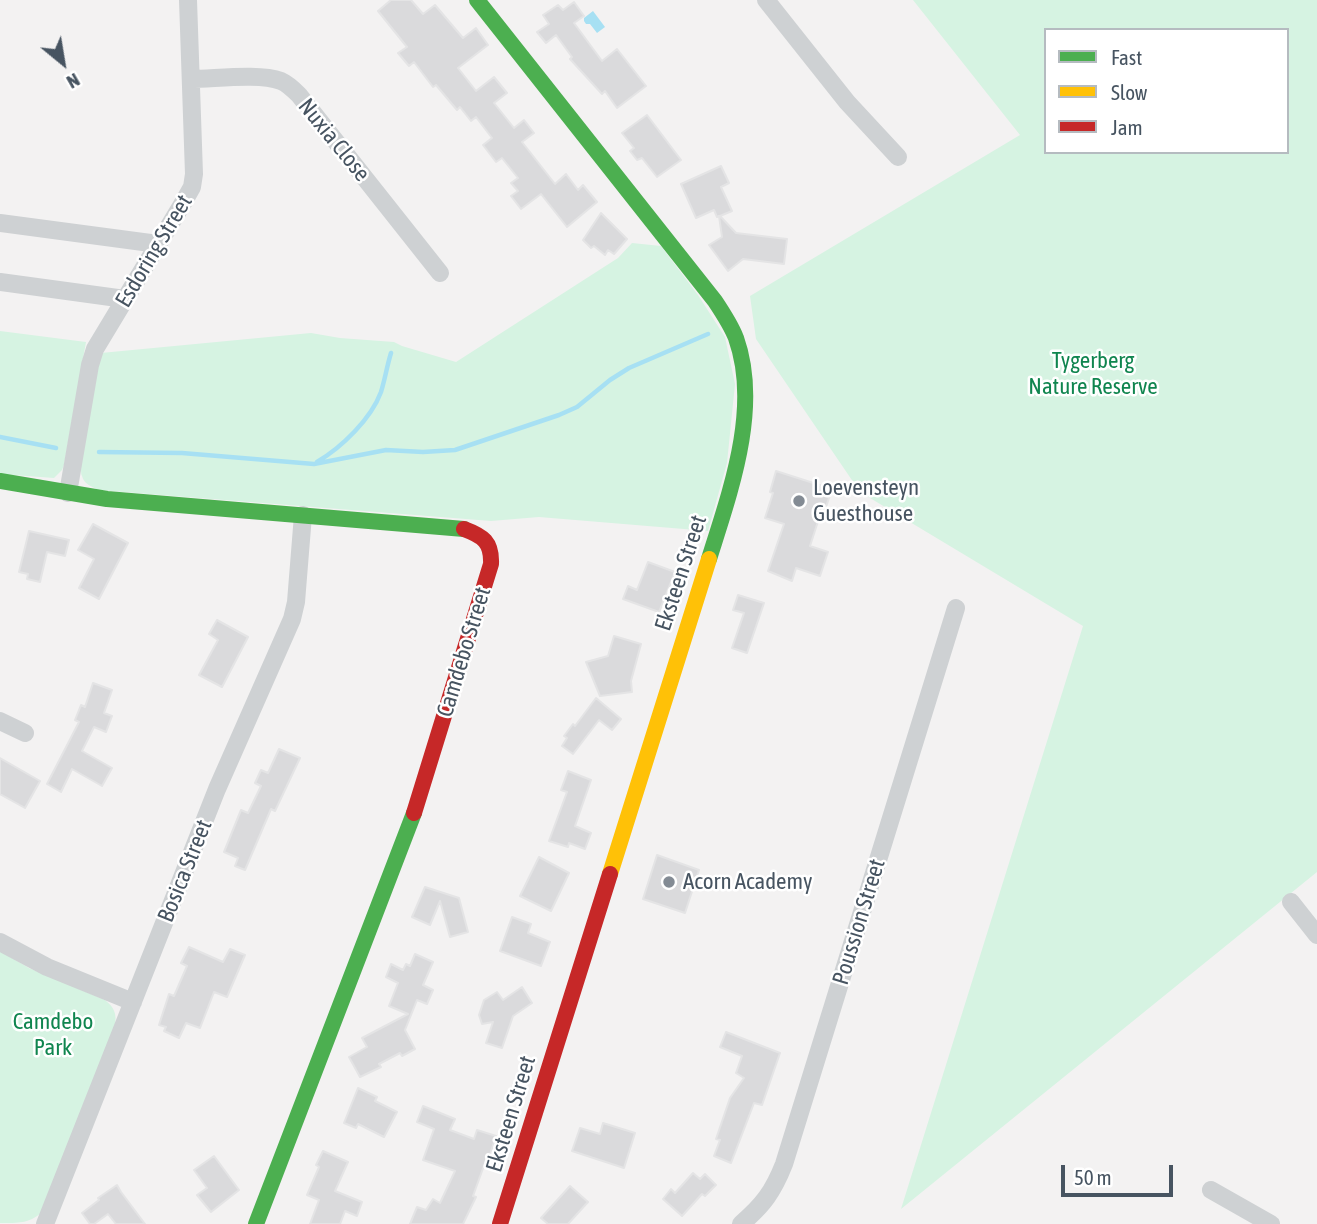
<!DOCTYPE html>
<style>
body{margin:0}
#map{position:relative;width:1317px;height:1224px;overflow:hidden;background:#f3f2f2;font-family:"Asap Condensed",sans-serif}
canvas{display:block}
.legend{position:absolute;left:1044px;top:28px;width:245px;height:126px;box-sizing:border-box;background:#fff;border:2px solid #b5bbc0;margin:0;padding:9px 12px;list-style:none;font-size:21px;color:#475461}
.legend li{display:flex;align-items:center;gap:14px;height:35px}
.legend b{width:35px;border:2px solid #b5bbc0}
.north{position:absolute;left:28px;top:28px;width:70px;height:70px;-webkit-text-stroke:5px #fff;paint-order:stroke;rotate:150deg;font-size:19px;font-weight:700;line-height:28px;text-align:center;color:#475461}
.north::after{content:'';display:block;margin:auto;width:24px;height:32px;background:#475461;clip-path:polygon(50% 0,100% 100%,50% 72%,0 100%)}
.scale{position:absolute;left:1061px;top:1165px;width:112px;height:32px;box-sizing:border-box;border:4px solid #475461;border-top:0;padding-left:9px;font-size:21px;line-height:24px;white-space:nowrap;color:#475461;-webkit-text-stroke:5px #fff;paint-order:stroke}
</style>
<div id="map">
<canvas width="1317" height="1224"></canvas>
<ul class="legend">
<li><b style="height:9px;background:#4caf50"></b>Fast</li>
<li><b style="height:9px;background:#ffc107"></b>Slow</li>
<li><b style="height:9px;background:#c62828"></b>Jam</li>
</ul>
<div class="north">N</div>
<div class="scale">50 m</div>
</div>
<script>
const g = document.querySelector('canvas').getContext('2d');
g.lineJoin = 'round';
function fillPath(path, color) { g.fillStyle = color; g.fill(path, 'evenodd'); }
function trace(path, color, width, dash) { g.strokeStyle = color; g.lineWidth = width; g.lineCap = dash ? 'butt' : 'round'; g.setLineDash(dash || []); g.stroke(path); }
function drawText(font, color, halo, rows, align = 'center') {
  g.font = font + ' "Asap Condensed",sans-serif'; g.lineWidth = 5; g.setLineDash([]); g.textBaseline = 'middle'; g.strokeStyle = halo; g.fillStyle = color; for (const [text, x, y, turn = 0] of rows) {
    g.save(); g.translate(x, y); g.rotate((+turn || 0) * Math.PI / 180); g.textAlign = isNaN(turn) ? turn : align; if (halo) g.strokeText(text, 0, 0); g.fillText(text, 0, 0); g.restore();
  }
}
const green = new Path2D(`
 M913,0h404v872l-416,337 182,-583 -223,-134 -104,-153 -6,-43 270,-161zM1046,30h241v122h-241z
 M632,243l29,3 37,49 27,42 10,47 -8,79 -19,68 -169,-14 -48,4 -393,-31c-7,-4 -14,-6 -16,-14 -5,-15 15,-102 19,-123l210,-20 29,5 54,4 8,4 54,16 162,-104z
 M0,331l86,11 -22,123 -2,5 -8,8 -54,-4z
 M0,951l29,17 76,32c9,7 12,14 10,25l-75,189c-13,10 -24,9 -40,9z`);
const water = new Path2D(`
 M593,11l12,16 -8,6 -7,-9h-4l-2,-3v-3z`);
const stream = new Path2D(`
 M0,437l56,11
 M99,452l83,1 132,11 72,-14 37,2 32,-2 104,-35 18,-8 33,-27 19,-12 79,-34
 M317,462c25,-15 54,-43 64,-70 4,-13 6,-26 10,-39`);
const building = new Path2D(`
 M391,0h20l12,14 12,-9 28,33 13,-10 12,17 -30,23 18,23 18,-14 13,16 -13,10 20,25 10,-8 10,13 -12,9 33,42 11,-10 12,16 5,-5 14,17 -30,25 -26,-33 -20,15 -10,-13 7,-5 -7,-8 7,-5 -16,-20 -6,4 -13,-17 9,-7 -16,-21 -5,4 -11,-14 -3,3 -21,-25 -3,2 -19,-25 -5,4 -11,-13 9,-6 -29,-36z
 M574,2l10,14 -10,7 28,38 15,-12 29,37 -29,22 -12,-17 -3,3 -32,-35 2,-2 -16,-22 -10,8 -9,-11 12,-8 -6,-9 15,-10 5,5z
 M647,115l34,45 -24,17 -15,-19 -5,2 -7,-9 4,-3 -12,-15z
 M721,166l8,17 -8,4 11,24 -12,5 16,17 51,6 -3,25 -41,-5 -15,12 -19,-26 13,-8 -3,-21 -2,1 -3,-7 -18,8 -15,-34z
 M601,213l26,26 -13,15 -6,-4 -3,5 -11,-9 -3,2 -8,-8z
 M776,471l56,18 -7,21 -3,-1 -12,37 18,6 -8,24 -24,-8 -4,13 -24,-10 16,-47 -19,-6 8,-25 -3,-1z
 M93,524l35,19 -29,56 -20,-11 15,-29 -16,-9z
 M29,531l40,9 -4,16 -18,-4 -7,30 -13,-3 1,-5 -9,-2z
 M648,562l27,10 -16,40 -36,-13 5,-13 9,4z
 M738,595l26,8 -17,50 -15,-5 12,-35 -11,-3z
 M217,620l31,17 -26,50 -23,-12 19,-35 -9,-6z
 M614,636l27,8 -10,37 1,11 -32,4 -14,-34 22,-6z
 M93,683l19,7 -8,23 8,3 -6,16 -12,-5 -12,24 30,17 -10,18 -30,-17 -11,23 -14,-8 32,-62 -4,-2 6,-15 4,2z
 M596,698l25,21 -9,11 -13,-10 -26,34 -11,-8 5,-8 -3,-2 9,-12 2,2z
 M279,749l21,9 -25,53 -4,-2 -26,61 -10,-4 3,-8 -14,-6 17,-42 7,3 13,-27 -6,-3 6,-13 7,3z
 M0,758l40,23 -15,27 -25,-14z
 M568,771l23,9 -16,46 16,7 -6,16 -16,-6 -1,4 -19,-6 18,-49 -6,-2z
 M657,855l42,15 -14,43 -42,-14z
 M539,857l30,16 -18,38 -31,-15z
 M425,887l34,11 9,34 -18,5 -10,-36 -10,24 -18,-8z
 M512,917l19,7 -3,9 22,9 -9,24 -41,-15z
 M189,947l34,15 7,-13 15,6 -18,42 -13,-5 -14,36 -14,-5 -7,15 -15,-7 2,-4 -7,-2 10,-31 5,2 13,-30 -6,-3z
 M415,954l18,8 -10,23 10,5 -6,14 -10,-4 -12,30 10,19 -13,7 -2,-3 -21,11 2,3 -21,10 -11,-20 18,-10 -5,-9 46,-24 -19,-8 9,-23 -12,-6 5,-13 12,6 3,-6 4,2z
 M522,987l10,16 -19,13 -11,32 -16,-5 7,-21 -11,2 -3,-9 5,-15 13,-8 6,8z
 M726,1032l54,21 -18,52 -8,-2 -23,60 -17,-7 6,-16 -4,-1 14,-41 14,-20 -8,-5 6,-17 -22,-9z
 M358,1088l19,9 -2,4 22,11 -13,25 -26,-13 -2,4 -12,-5z
 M423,1106l32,13 -5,11 24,9 3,-9 19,6 -8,25 -2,-1 -13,36 3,1 -13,27h-53l7,-17 9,3 7,-11 7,4 15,-32 -32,-11 11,-31 -17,-7z
 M603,1123l32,10 -11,35 -52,-17 8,-23 20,6z
 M323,1151l25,11 -13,29 27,11 -5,14 -12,-5 -5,13h-30l9,-24 -12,-5 12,-28 -3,-2z
 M214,1156l25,34 -28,22 -14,-17 10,-7 -13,-18z
 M693,1173l7,6 5,-5 11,11 -11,11 -3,-2 -20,22 -19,-17 8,-10 4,4z
 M117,1185l4,7 24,32h-29l-8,-10 -14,10h-4l-8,-11 17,-13 -1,-2z
 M570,1186l18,16 -20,22h-20l-7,-6z`);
const street = new Path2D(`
 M766,0l81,102 51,55
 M191,79c24,0 68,-6 90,2 7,3 12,8 18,14l141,178
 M0,223l158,21
 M0,282l125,17
 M68,493l22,-128 5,-16 88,-146 9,-16 2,-13 -6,-174
 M0,721l25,12
 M1291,902l26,33
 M0,942l47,25 86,35
 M1211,1190l60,34
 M45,1224l172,-435 75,-170 4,-17 7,-87
 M741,1224c22,-19 32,-32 43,-60l172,-556`);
const fast = new Path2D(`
 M477,0l238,301c8,12 16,24 21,37 25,70 -6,154 -27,221
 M0,481l107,18 357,30
 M256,1224l158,-411`);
const slow = new Path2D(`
 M610,874l99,-315`);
const jam = new Path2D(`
 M414,813l77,-249c1,-22 -8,-28 -27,-35
 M500,1224l110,-350`);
const markers = [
 [799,501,7,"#838b94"],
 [669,882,7,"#838b94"]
];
const streetNames = [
 ["Nuxia Close",334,140,51],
 ["Esdoring Street",154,251,-59],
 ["Eksteen Street",681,573,-72],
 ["Camdebo Street",464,652,-73],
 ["Bosica Street",185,871,-68],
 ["Poussion Street",859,922,-73],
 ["Eksteen Street",511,1114,-73]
];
const parkNames = [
 ["Tygerberg",1093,361],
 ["Nature Reserve",1093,387],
 ["Camdebo",53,1022],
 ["Park",53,1048]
];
const poiNames = [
 ["Loevensteyn",813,488],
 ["Guesthouse",813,514],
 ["Acorn Academy",683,882]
];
fillPath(green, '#d6f3e2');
fillPath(water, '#a7e0f3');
trace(stream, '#a7e0f3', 4.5);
fillPath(building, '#dadadc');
trace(building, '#e4e4e5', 2);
trace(street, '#ced1d3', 18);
trace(fast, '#4caf50', 16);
trace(slow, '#ffc107', 16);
trace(jam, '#c62828', 16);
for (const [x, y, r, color] of markers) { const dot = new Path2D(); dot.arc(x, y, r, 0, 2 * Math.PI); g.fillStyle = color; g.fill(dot); trace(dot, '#fff', 2.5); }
drawText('23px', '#475461', '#fff', streetNames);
drawText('23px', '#10854f', '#fff', parkNames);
drawText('23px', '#475461', '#fff', poiNames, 'left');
</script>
